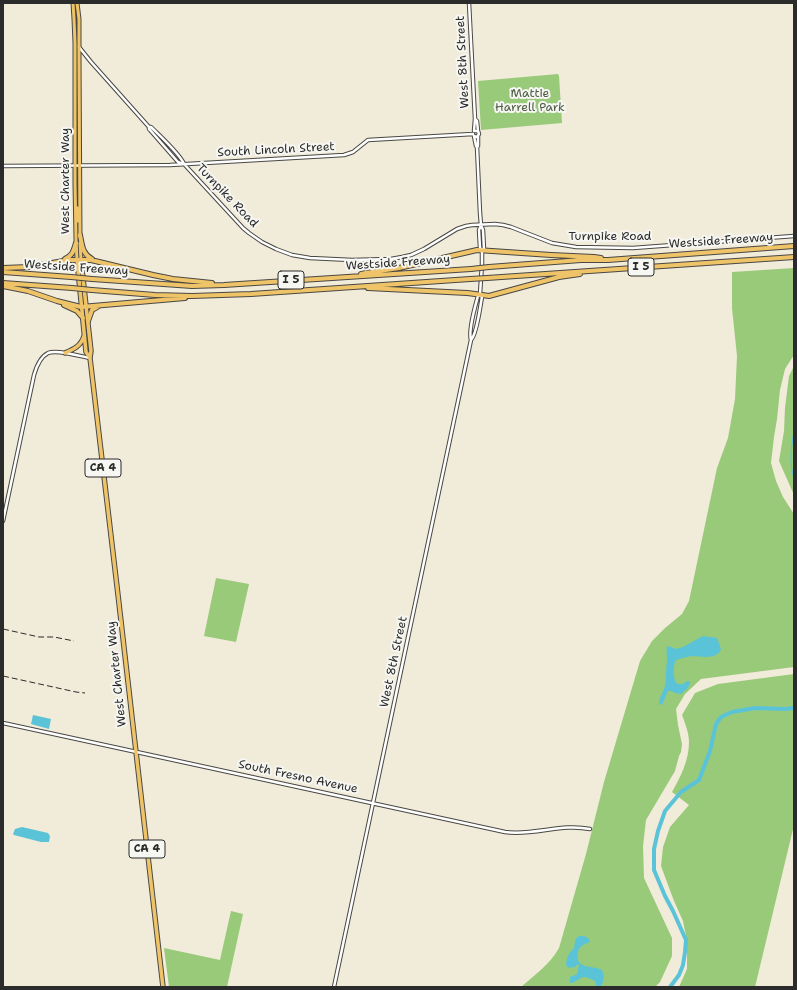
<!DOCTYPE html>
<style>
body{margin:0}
#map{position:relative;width:797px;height:990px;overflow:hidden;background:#f1ebd9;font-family:"Shantell Sans",sans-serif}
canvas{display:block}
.frame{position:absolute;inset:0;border:4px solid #2b2b2b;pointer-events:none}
</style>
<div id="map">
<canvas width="797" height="990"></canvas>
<div class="frame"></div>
</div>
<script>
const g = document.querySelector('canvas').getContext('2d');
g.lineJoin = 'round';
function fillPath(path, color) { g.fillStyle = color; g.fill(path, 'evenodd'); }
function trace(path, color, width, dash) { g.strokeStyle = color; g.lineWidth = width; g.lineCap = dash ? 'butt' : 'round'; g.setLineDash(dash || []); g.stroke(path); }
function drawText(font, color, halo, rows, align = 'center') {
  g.font = font + ' "Shantell Sans",sans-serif'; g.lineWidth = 4; g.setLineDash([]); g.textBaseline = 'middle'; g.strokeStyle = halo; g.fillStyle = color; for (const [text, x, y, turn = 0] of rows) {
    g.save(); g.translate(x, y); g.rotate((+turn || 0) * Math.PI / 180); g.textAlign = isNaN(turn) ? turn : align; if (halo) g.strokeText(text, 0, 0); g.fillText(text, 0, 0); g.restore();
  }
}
const green = new Path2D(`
 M558,74l1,2 3,47 -81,7 -3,-49z
 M794,268v87l-9,14 -5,21 -3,29 -3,18 -3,26 5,18 7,16 11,17v153l-93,12 -16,15 -9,15 2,16 4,19 -1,8 -2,4 -4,15 -29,49 -3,26 1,32 28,60v18l-12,26 -5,5h-134c14,-12 29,-23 38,-39l27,-94 18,-72 36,-121 12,-20 13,-13 17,-14 7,-13 28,-133 11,-30 7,-39 2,-43 -5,-48v-36z
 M794,366v129l-15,-34 5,-30 1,-23 4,-32z
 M216,578l33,6 -13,58 -32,-6z
 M794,674v151l-39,162h-76l8,-18v-28l-4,-20 -9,-20 -13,-35 2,-19 7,-20 19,-22 -17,-13c9,-16 17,-32 17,-50 0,-9 -4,-19 -7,-27l13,-22 23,-9z
 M231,911l12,3 -16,73h-58l-5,-39 56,12z`);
const water = new Path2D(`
 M703,636l14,2 4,11c-1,2 -1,4 -4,5 -6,5 -18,2 -25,2 -6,1 -11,2 -16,4 -3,5 -3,18 0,23 10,3 5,0 12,-2h2v2l-2,5 -7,6 -6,-1 -4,-2h-3l-6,14 -3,-1c0,-7 4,-11 6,-18 1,-8 1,-18 2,-26 0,-5 -1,-9 0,-13l1,-1 8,3 7,-2z
 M33,715l18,4 -2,10 -18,-5z
 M22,827l26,6 2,3 -1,6h-8l-27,-7 -1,-1 2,-5z
 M579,936c5,0 9,0 11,5v1c-5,2 -11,4 -12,10 -4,18 15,13 24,18 2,6 3,11 -2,17h-3l-2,-6c-15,-7 -10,-4 -23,2h-2v-6l7,-3 2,-9 -1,-1 -3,3 -6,1 -3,-3c0,-6 3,-13 8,-17 1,-4 0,-9 5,-12z`);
const stream = new Path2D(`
 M794,389v12
 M794,432c-3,15 -5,32 0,46`);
const river = new Path2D(`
 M670,987l9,-12 4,-10 2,-13 1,-12 -13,-29 -8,-15 -11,-26v-21l4,-18 7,-20 16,-19 18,-12 11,-29 6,-27 5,-7 11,-5 23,-4 30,1 9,-1`);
const tertiary = new Path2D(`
 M469,3l6,116 -1,12
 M79,47l12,15 58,65h2c9,9 29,27 33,37l59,64 6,5 13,9 14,7 16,6 18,3 42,2 39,-1 11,-2 9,-2 13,-6 33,-20 9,-3 6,-1 23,-1 8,1 8,2 41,16 24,4 57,1 161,-12
 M475,119l2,2 1,10
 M149,127v2l1,1 28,32 5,2
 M474,136l3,1 2,-3 -1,-3h-4
 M474,136l2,10 1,1
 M478,136v10l-1,1 3,66 1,12 2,5 1,19 -2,1
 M3,166l167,-1 174,-10 9,-3 15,-12 105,-6
 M471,340c6,-6 9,-33 11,-43l-2,-2
 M3,521l31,-146c2,-7 6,-18 14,-22 9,-4 32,3 41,5
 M3,723l502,109c29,4 57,-9 85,-3
 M334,987l137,-647c-3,-10 4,-33 7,-44l2,-2 2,-30v-14l-2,-2 -1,-18 2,-5`);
const primary = new Path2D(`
 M73,3l1,16 1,24v140l1,56 1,21
 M77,3l2,16v36l1,182
 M76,207l2,2v12
 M80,243l1,17`);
const trunk = new Path2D(`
 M77,260l9,92 4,6
 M81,260l10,91 -1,7 28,237 45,392
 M65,353c9,-4 16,-7 19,-17`);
const motorway = new Path2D(`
 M80,235c2,9 2,19 12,24
 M65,259c8,-4 8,-7 11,-16
 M489,267l92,-7h27l186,-14
 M3,268l26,-1 40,-7h22l62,15 20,4 39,4
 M3,272l68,5
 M361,274l5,-1 33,-5 78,-18 74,5 43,2 7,1
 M487,278l307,-21
 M92,279l100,7 32,-1 247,-16
 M3,283l69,5
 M3,286l25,5 29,10 24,6 104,-9
 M368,288l99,5c8,1 15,2 22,3l70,-19 21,-3
 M92,290l63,5 37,1 59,-2 219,-15
 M64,305l13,6 6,7
 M88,321l4,-11 7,-4`);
const rail = new Path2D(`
 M3,629l36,8h15l20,4
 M3,676l73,16 9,1`);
const motorwayBridge = new Path2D(`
 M471,269l18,-2
 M71,277l21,2
 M470,279l17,-1
 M72,288l20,2`);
const shields = [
 [641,267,26],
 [291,280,26],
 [103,468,36],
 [147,849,36]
];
const shieldNames = [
 ["I 5",641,267],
 ["I 5",291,280],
 ["CA 4",103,468],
 ["CA 4",147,849]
];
const streetNames = [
 ["West 8th Street",463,62,-93],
 ["South Lincoln Street",276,150,-3],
 ["West Charter Way",66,181,-90],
 ["Turnpike Road",227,196,46],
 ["Turnpike Road",610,237],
 ["Westside Freeway",721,241,-4],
 ["Westside Freeway",398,263,-4],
 ["Westside Freeway",76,268,4],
 ["West 8th Street",394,662,-78],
 ["West Charter Way",117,674,-96],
 ["South Fresno Avenue",298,777,12]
];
const parkNames = [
 ["Mattie",530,94],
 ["Harrell Park",530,108]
];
fillPath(green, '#99ca7a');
fillPath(water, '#5bc3d8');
trace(stream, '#5bc3d8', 1);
trace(river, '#5bc3d8', 4);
trace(tertiary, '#494845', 4.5);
trace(primary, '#494845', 5);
trace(trunk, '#494845', 5.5);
trace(motorway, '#494845', 6);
trace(tertiary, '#fff', 2.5);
trace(primary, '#efc469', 3);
trace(trunk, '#efc469', 3.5);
trace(motorway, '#efc469', 4);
trace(rail, '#2b2b2b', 1, [6, 3]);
trace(motorwayBridge, '#494845', 6, []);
trace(motorwayBridge, '#efc469', 4);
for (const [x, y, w] of shields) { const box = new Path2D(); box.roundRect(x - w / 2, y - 9, w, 18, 3); g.fillStyle = '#f6f6f2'; g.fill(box); trace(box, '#2b2b2b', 1); }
drawText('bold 11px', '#2b2b2b', null, shieldNames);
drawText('12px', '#2b2b2b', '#f6f6f2', streetNames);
drawText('12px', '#4c5b43', '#f6f6f2', parkNames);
</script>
